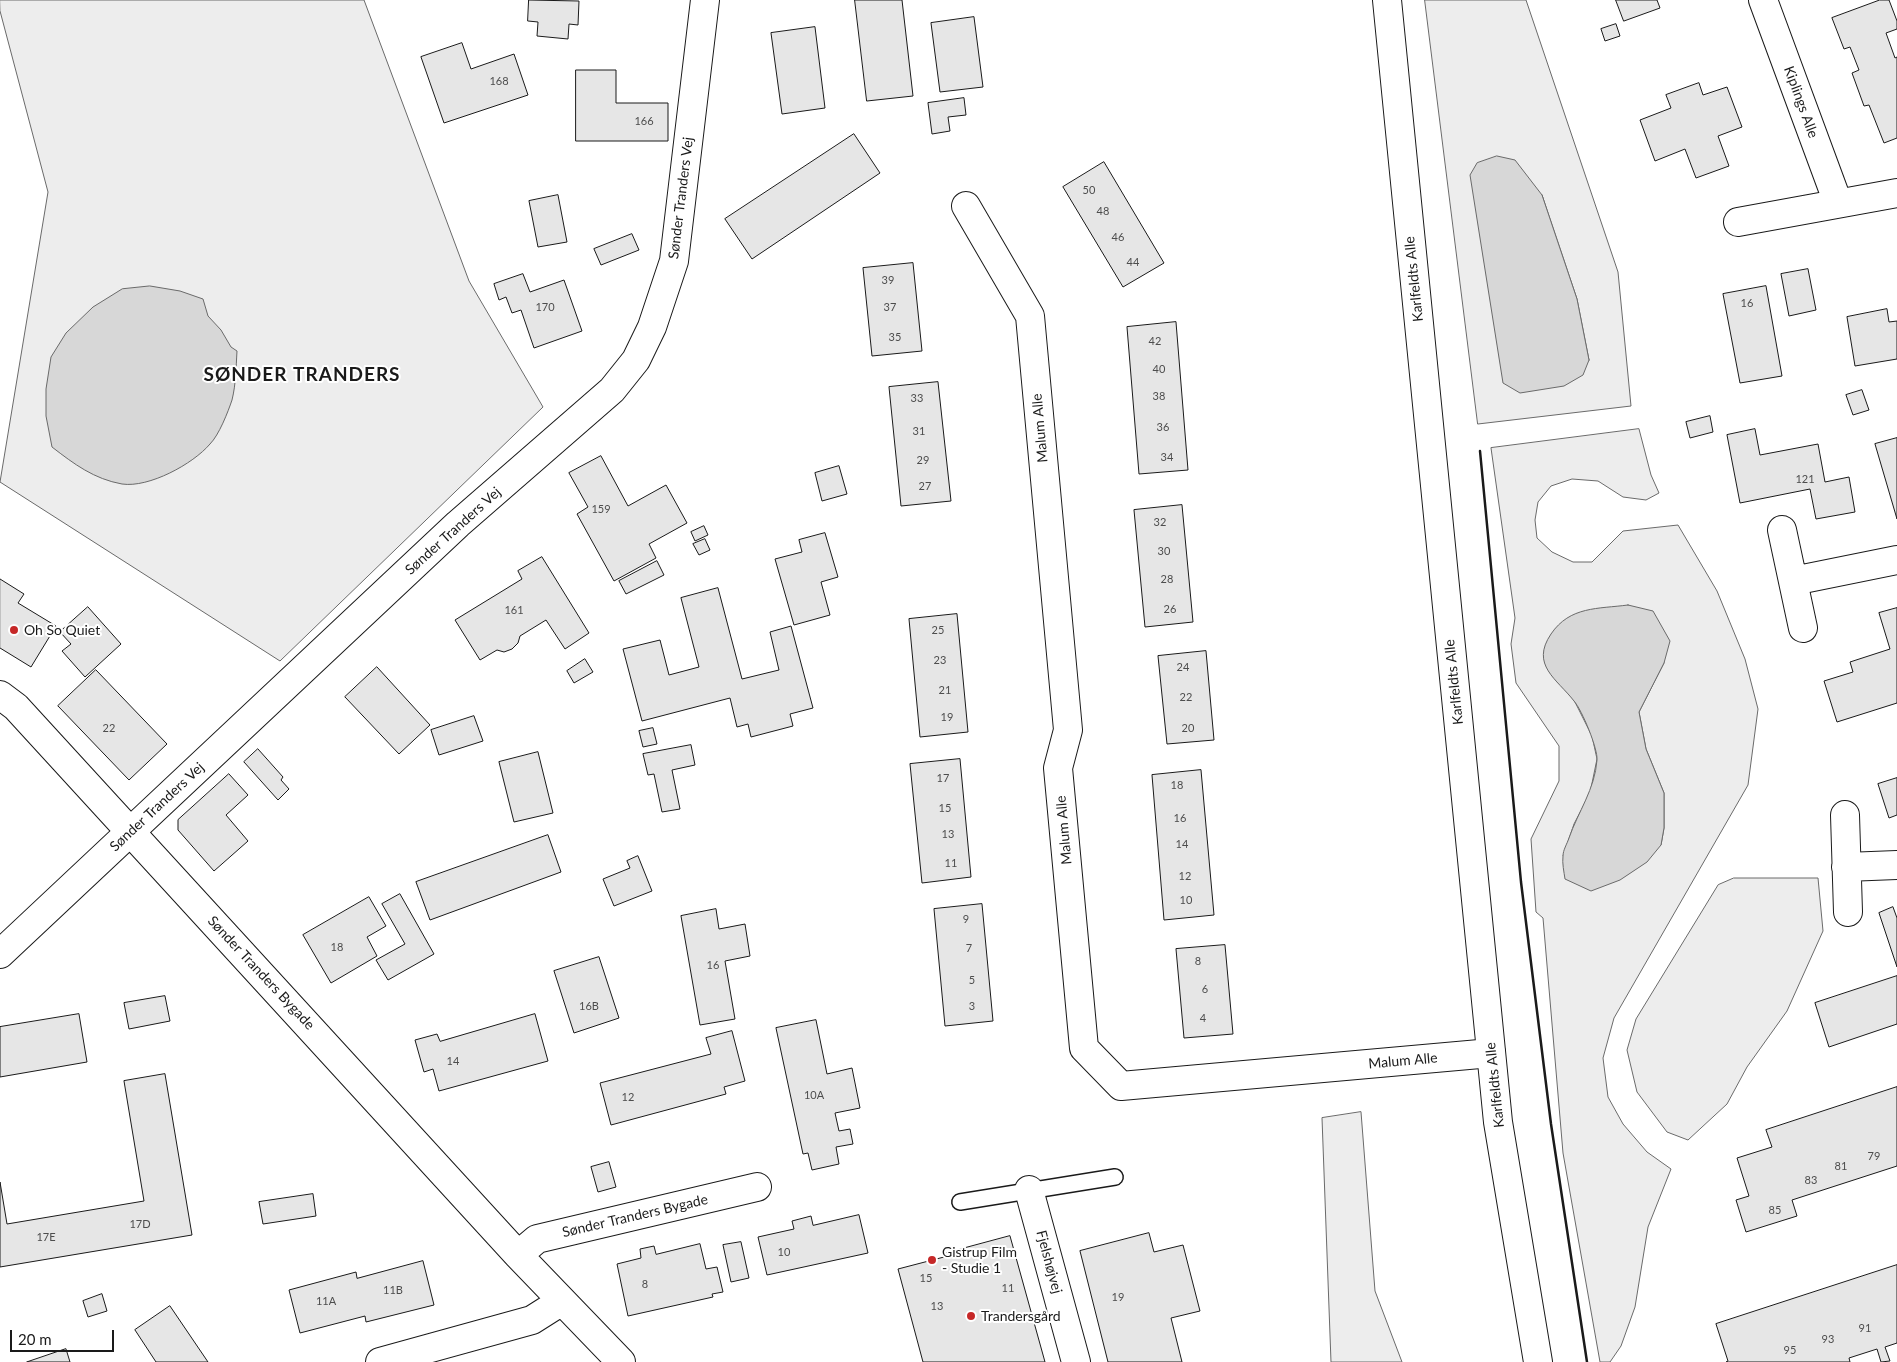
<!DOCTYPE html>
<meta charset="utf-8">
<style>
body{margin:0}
#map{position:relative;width:1897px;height:1362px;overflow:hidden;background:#fff;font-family:Lato,sans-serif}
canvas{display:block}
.scale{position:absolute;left:10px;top:1330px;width:104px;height:22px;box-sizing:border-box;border:2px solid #1a1a1a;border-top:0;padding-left:6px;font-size:15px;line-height:18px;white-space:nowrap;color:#1a1a1a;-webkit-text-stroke:4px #fff;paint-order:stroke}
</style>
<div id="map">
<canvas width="1897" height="1362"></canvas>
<div class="scale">20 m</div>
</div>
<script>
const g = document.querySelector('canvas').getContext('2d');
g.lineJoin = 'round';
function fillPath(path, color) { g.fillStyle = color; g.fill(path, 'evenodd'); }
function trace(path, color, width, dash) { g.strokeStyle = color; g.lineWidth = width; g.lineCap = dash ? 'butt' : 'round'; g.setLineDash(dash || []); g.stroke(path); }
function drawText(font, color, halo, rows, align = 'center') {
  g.font = font + ' Lato,sans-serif'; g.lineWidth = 4; g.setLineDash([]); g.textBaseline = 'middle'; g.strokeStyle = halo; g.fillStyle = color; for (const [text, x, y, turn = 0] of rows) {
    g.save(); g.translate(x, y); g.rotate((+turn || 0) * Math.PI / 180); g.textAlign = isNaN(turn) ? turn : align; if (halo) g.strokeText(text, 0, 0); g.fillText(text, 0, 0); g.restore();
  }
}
const green = new Path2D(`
 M0,0h364l105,281 74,126 -263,254 -280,-179 48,-290 -48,-181z
 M1425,0h101l92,272 13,134 -153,18zM1542,195l35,104 12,61z
 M1639,429l12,46 8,18 -13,7 -23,-3 -25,-16 -26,-2 -21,7 -13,16 -3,18 2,18 15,14 21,10h19l31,-31 55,-6 39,66 28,68 13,50 -10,76 -134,233 -11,40 5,39 15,27 24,28 24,17 -23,58 -13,80 -14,39 -11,16h-10l-37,-209 -20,-235 -7,-6 -5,-73 28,-58v-35l-43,-63 -5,-39 4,-26 -24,-170zM1664,663l-25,49 7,37 18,44v35l-3,17 -98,11 11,-32 16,-31 7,-34 -5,-23 -17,-34z
 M1734,878h84l5,53 -36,80 -40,56 -20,37 -39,36 -21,-8 -30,-40 -10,-42 9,-31 82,-134z
 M1361,1112l14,179 27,71h-71l-9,-244z`);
const water = new Path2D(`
 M1497,156l18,4 27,35 35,104 12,61 -6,15 -19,11 -44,7 -17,-10 -33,-208 7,-12z
 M150,286l30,5 23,8 5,17 13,14 10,17 6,4c-1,16 -1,33 -5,49 -4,12 -13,35 -22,44 -17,20 -61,44 -88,40 -28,-5 -48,-20 -70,-37l-6,-31v-27l5,-32 15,-24 27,-26 29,-18z
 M1628,605l25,6 17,30 -6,22 -25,49 7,37 18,44v35l-3,17 -14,17 -27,18 -29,11 -26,-12c-1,-7 -3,-16 -2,-23 0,-6 4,-12 6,-18 9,-26 26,-49 28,-78 1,-11 -15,-50 -23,-59 -17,-22 -44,-36 -23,-67 19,-28 47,-25 77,-29z`);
const building = new Path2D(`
 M529,0l50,1 -1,24 -9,-1 -1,15 -31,-3 1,-14 -10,-1z
 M855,0h47l11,96 -46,5z
 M1616,0h41l3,8 -36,13z
 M1880,0h9l8,21v8l-11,4 9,25 2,-1v81l-13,5 -15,-38 -5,1 -12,-33 7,-3 -9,-23 -6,2 -12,-31z
 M974,17l9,70 -43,5 -9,-69z
 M1616,24l4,12 -15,5 -4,-12z
 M815,27l10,81 -43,6 -11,-81z
 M462,43l9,26 43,-15 14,41 -84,28 -23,-66z
 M576,70h40v33h52v38h-92z
 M1699,83l4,12 24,-8 15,40 -24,9 11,30 -33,12 -11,-29 -30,12 -15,-41 31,-12 -5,-13z
 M964,98l2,17 -18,2 2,14 -18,3 -4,-31z
 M854,134l26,39 -128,86 -27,-40z
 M1104,162l60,101 -41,24 -60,-100z
 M558,195l9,47 -29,5 -9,-46z
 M632,234l7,16 -38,15 -7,-16z
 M913,263l9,88 -50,5 -9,-88z
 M1808,269l8,41 -27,6 -8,-42z
 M523,274l7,18 34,-12 18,51 -48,17 -13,-38 -9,3 -6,-16 -7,3 -5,-16z
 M1766,286l16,90 -42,7 -17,-89z
 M1887,309l2,13 8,-1v38l-42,7 -8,-49z
 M1176,322l12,148 -49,4 -12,-147z
 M938,382l13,119 -50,5 -12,-119z
 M1862,390l7,20 -16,5 -7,-20z
 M1710,416l3,16 -23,6 -4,-16z
 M1755,429l5,26 58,-11 7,38 24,-5 6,35 -39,7 -6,-30 -70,14 -13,-68z
 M1897,438v81l-22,-75z
 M601,456l27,50 38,-21 21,38 -38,21 7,14 -42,23 -37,-67 11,-7 -19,-34z
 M839,466l8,28 -25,7 -7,-28z
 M1182,505l11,117 -48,5 -11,-117z
 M704,526l4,9 -13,6 -4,-9z
 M825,533l13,44 -17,5 9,33 -36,10 -19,-66 27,-7 -3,-12z
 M705,539l5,11 -11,5 -6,-11z
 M542,557l47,76 -24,16 -19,-29 -26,16 -2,7 -6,6 -8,3 -7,-2 -17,10 -25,-40 67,-41 -4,-8z
 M657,561l7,14 -38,19 -7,-13z
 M0,579l24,15 -6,9 38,23 -25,41 -31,-19z
 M718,588l24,91 37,-9 -9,-38 21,-6 22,82 -23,6 3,12 -42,11 -3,-13 -11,3 -7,-29 -88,23 -19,-72 37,-9 9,35 30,-8 -18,-69z
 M88,607l33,37 -36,33 -23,-26 9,-7 -11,-12z
 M1897,608v95l-60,19 -13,-41 29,-9 -3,-10 40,-13 -11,-36z
 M957,614l11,118 -48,5 -11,-118z
 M1206,651l8,89 -47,4 -9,-88z
 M585,659l8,13 -19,11 -7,-12z
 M377,667l53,58 -31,29 -54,-57z
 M96,670l71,74 -38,36 -71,-74z
 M474,716l9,25 -44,14 -8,-25z
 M653,728l4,16 -14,3 -4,-16z
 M691,745l4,20 -23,5 8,39 -18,3 -8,-38 -6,1 -5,-21z
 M258,749l25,28 -2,3 8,9 -11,11 -34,-38z
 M538,752l15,61 -39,9 -15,-60z
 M960,759l11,118 -49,6 -12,-119z
 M1201,770l13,145 -50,5 -12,-145z
 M229,774l19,21 -22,20 22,26 -34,30 -36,-41v-10z
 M1897,778v37l-8,3 -11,-34z
 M548,835l13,37 -131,48 -14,-38z
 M638,856l14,35 -38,15 -11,-27 27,-11 -3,-7z
 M400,894l34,60 -46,26 -12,-20 29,-16 -23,-40z
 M369,897l17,29 -19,11 10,19 -46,27 -28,-48z
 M982,904l11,117 -48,5 -11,-117z
 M1893,907l4,11v49l-18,-54z
 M716,909l3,20 26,-5 5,32 -25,5 10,58 -35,6 -19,-109z
 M1225,945l8,89 -49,4 -8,-89z
 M599,957l20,61 -45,15 -20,-62z
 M1897,976v48l-68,23 -14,-44z
 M165,996l5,25 -41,8 -5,-26z
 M79,1014l8,48 -87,15v-50z
 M535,1014l13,47 -109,30 -6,-22 -9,3 -9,-32 22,-6 3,7z
 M816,1020l11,54 25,-6 8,40 -25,5 4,18 11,-2 3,15 -17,3 3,17 -27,6 -4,-17 -5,1 -27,-126z
 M732,1031l13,50 -21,6 2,7 -115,31 -11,-42 111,-29 -5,-16z
 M165,1074l27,161 -192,32v-85l7,42 137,-23 -20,-120z
 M1897,1087v79l-105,34 5,16 -51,16 -10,-32 13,-4 -12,-38 35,-11 -6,-17z
 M609,1162l7,25 -18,5 -7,-25z
 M313,1194l3,22 -53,8 -4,-22z
 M859,1215l9,38 -101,22 -9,-38 36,-8 -2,-8 19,-5 2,9z
 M1149,1233l5,19 29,-7 17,66 -29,7 11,44h-74l-28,-111z
 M1010,1236l35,126h-122l-25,-93 46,-12 -1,-3z
 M741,1242l8,36 -18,4 -8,-37z
 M700,1244l6,25 11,-2 6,25 -11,2 1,3 -85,19 -11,-52 24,-6 -1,-9 14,-3 2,8z
 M423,1261l11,44 -68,17 -1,-6 -65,17 -11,-43 67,-18 1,6z
 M1897,1265v78l-12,4 5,14 -9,1 -4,-13 -28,9 1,4h-124l2,-1 -12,-37z
 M102,1294l5,17 -19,6 -5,-16z
 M170,1306l38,56h-52l-21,-32z
 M66,1349l4,13h-43z`);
const lane = new Path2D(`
 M960,1202l155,-25`);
const street = new Path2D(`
 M1763,0l75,203
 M966,206l64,110 38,414 -10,38 26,280 37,38 370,-33
 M1738,222l159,-29
 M1782,530l21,98
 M1793,581l104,-21
 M0,695l16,12 502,548 103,107
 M1845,815l3,97
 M1846,867l51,-2
 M0,954l458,-430 154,-134 24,-30 16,-33 22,-66 31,-261
 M1029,1190l47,172
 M518,1255l19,-16 220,-52
 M380,1362l152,-42 30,-19`);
const secondary = new Path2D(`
 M1387,0l111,1122 40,240`);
const wall = new Path2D(`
 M1480,451l41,431 30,242 36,238`);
const markers = [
 [14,630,5,"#c62828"],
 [932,1260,5,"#c62828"],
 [971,1316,5,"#c62828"]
];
const numberNames = [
 ["168",499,81],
 ["166",644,121],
 ["50",1089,190],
 ["48",1103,211],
 ["46",1118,237],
 ["44",1133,262],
 ["39",888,280],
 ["16",1747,303],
 ["170",545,307],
 ["37",890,307],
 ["35",895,337],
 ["42",1155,341],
 ["40",1159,369],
 ["38",1159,396],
 ["33",917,398],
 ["36",1163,427],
 ["31",919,431],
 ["34",1167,457],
 ["29",923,460],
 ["121",1805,479],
 ["27",925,486],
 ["159",601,509],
 ["32",1160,522],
 ["30",1164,551],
 ["28",1167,579],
 ["26",1170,609],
 ["161",514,610],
 ["25",938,630],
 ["23",940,660],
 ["24",1183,667],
 ["21",945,690],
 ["22",1186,697],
 ["19",947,717],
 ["22",109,728],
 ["20",1188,728],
 ["17",943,778],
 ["18",1177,785],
 ["15",945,808],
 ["16",1180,818],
 ["13",948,834],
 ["14",1182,844],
 ["11",951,863],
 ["12",1185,876],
 ["10",1186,900],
 ["9",966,919],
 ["18",337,947],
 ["7",969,948],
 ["8",1198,961],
 ["16",713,965],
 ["5",972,980],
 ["6",1205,989],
 ["16B",589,1006],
 ["3",972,1006],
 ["4",1203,1018],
 ["14",453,1061],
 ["10A",814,1095],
 ["12",628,1097],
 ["79",1874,1156],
 ["81",1841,1166],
 ["83",1811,1180],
 ["85",1775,1210],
 ["17D",140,1224],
 ["17E",46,1237],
 ["10",784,1252],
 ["15",926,1278],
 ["8",645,1284],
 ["11",1008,1288],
 ["11B",393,1290],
 ["19",1118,1297],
 ["11A",326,1301],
 ["13",937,1306],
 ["91",1865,1328],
 ["93",1828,1339],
 ["95",1790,1350]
];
const streetNames = [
 ["Kiplings Alle",1801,102,70],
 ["Sønder Tranders Vej",681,198,-83],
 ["Karlfeldts Alle",1414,279,-96],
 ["Malum Alle",1040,428,-95],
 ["Sønder Tranders Vej",453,531,-42],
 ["Karlfeldts Alle",1454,682,-96],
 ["Sønder Tranders Vej",157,807,-43],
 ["Malum Alle",1064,830,-95],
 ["Sønder Tranders Bygade",261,973,47],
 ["Malum Alle",1403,1061,-5],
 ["Karlfeldts Alle",1495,1085,-96],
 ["Sønder Tranders Bygade",635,1216,-13],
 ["Fjelshøjvej",1049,1262,75]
];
const poiNames = [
 ["Oh So Quiet",24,630],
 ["Gistrup Film",942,1252],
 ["- Studie 1",942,1268],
 ["Trandersgård",981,1316]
];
const districtNames = [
 ["SØNDER TRANDERS",302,375]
];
fillPath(green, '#ededed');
trace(green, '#6a6a6a', 1);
fillPath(water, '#d7d7d7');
trace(water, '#6a6a6a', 1);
fillPath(building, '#e6e6e6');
trace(building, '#1a1a1a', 1);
trace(lane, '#1a1a1a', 18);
trace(street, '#1a1a1a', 30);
trace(secondary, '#1a1a1a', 30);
trace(lane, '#fff', 15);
trace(street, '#fff', 28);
trace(secondary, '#fff', 28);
trace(wall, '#1a1a1a', 2.5);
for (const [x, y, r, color] of markers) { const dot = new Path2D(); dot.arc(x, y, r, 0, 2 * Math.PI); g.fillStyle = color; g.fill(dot); trace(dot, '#fff', 2); }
drawText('11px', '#4d4d4d', null, numberNames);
drawText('14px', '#1a1a1a', '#fff', streetNames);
drawText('14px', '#1a1a1a', '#fff', poiNames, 'left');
g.letterSpacing = '1px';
drawText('bold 19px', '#1a1a1a', '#fff', districtNames);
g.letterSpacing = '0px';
</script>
